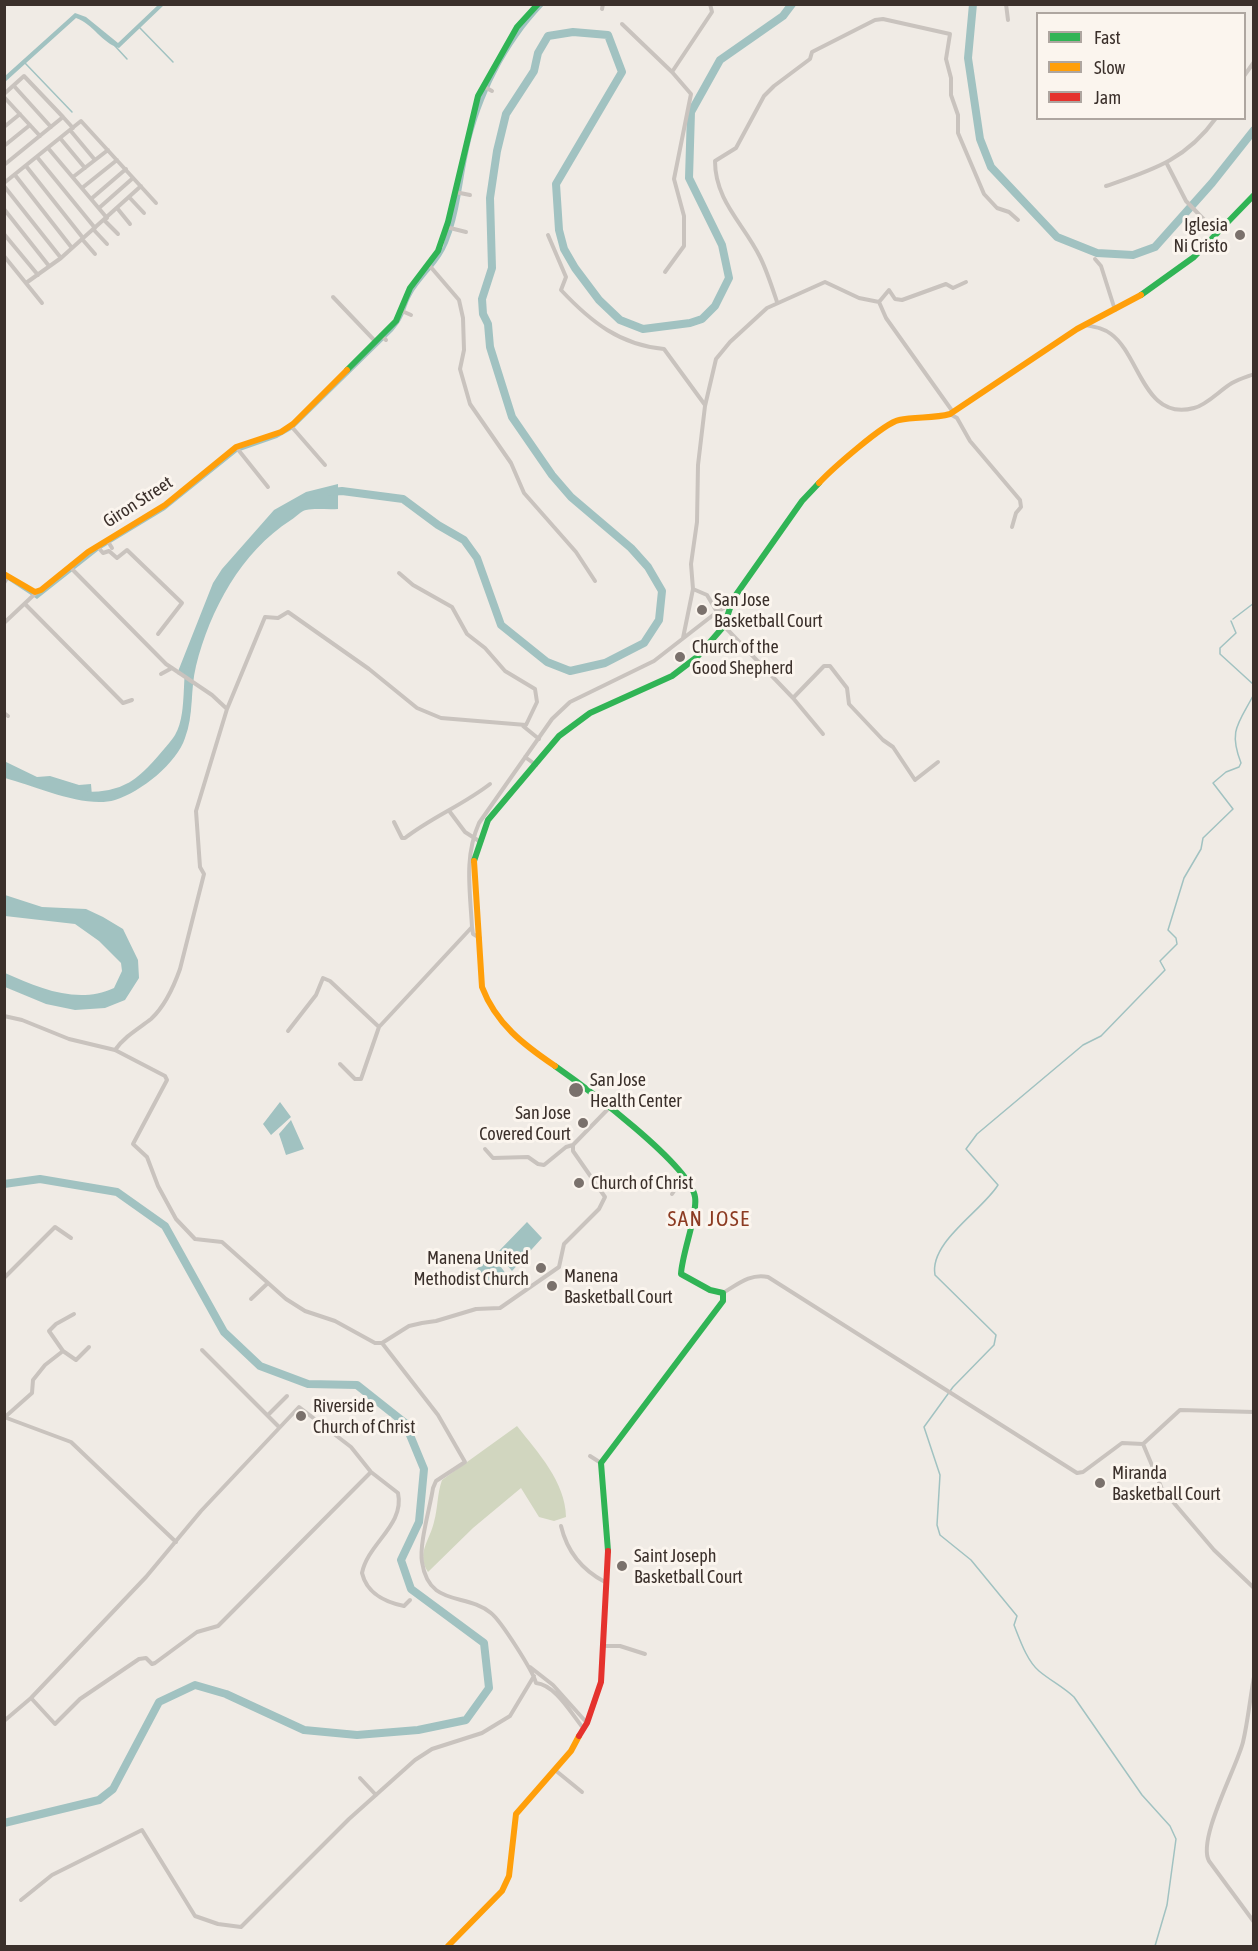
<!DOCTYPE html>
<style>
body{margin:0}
#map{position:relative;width:1258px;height:1951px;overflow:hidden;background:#f0ebe5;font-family:"Asap Condensed",sans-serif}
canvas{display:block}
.frame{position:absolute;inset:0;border:6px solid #3b302b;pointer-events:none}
.legend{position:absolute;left:1036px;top:12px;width:210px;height:108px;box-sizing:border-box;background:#fbf5ee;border:2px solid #aea6a0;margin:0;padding:8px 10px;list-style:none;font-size:18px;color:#3b302b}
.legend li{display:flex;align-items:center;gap:12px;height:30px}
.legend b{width:30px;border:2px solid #aea6a0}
</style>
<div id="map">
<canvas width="1258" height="1951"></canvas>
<div class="frame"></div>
<ul class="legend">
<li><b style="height:8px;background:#30b455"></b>Fast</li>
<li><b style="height:8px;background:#ff9f0a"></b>Slow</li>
<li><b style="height:8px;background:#e5322d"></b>Jam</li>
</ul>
</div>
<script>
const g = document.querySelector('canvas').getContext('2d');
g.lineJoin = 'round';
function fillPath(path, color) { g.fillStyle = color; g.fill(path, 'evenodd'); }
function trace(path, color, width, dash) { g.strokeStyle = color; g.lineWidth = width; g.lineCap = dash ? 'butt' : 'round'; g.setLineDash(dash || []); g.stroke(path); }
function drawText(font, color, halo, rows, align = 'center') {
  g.font = font + ' "Asap Condensed",sans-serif'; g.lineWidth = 6; g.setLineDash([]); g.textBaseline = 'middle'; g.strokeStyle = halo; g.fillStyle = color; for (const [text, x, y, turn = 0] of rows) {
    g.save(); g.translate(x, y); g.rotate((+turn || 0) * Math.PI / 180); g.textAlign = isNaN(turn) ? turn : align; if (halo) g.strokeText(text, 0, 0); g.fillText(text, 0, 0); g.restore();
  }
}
const green = new Path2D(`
 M517,1426c21,27 48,55 49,91l-12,4 -15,-4 -18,-29 -48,40 -45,44c-12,-19 2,-32 6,-50 4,-14 3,-28 8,-42z`);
const water = new Path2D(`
 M158,5h6l-45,43c-17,-5 -26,-24 -43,-30l-71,64v-6l70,-63 11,4 32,26z
 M540,5h4c-38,40 -63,91 -75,144 -7,31 -9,65 -21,94 -8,20 -23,31 -34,48 -10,16 -7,24 -21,40l-100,98 -16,9 -40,14 -72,58 -66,40 -62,49 -32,-21v-2l32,18 4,-2 55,-43 47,-28 92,-71 45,-17 117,-111 6,-9 8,-24 32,-42 38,-154 38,-65z
 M338,484v25c-10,1 -22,-1 -32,1 -5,1 -10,7 -15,10 -50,32 -81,90 -95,146 -6,24 -2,49 -11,72 -8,25 -44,54 -70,62 -30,9 -80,-14 -110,-22l-1,-17 33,16 13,-1 29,9 12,-1 1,12h14l29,-10 45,-50 6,-28 3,-30 -12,-4 36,-91 9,-14 52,-59 32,-18z
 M5,895l37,12 44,2 17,8 20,12 15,31 1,18 -14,22 -20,8 -30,2 -29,-6 -41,-17v-14c35,15 72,32 109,15l8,-17 -1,-8 -22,-22 -24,-17 -70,-8z
 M280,1102l11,15 -20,18 -8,-11z
 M291,1120l13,29 -18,6 -7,-21z
 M527,1222l15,16 -30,33 -15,-18z
 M493,1256l13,18 -22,12 -9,-16z`);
const stream = new Path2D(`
 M140,28l33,34
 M115,46l12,13
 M25,63l47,49
 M1233,619l21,-16
 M1231,621l5,12 -16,15v6l34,31
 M1155,1946l12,-41 9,-66 -6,-13 -28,-31 -68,-98c-12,-11 -23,-16 -35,-26 -12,-10 -19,-31 -25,-46l3,-9 -46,-56 -31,-25 -3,-10 3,-50 -16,-48 29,-40 41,-42 2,-10 -61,-60c-6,-33 47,-64 63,-90l-32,-36 11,-15 106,-89 18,-9 64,-66 -5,-9 17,-17 -1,-6 -8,-8 16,-52 17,-29 2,-11 30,-29 -20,-26 13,-11 13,-5 2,-4c-13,-33 -2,-40 13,-69`);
const river = new Path2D(`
 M973,4l-5,54 12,81 11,28 66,70 40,16 36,2 22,-8 57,-64 42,-53
 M331,492l11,-1 61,8 35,26 26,15 13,18 24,67 46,37 23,9 35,-8 39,-20 15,-23 3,-29 -14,-24 -17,-19 -60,-51 -19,-22 -40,-58 -22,-70 -2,-23 -5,-10 -1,-15 10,-31 -2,-70 7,-47 9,-37 28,-43 4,-18 10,-17 25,-4 35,3 14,37 -66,112 3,46 5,19 11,19 24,32 21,20 23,9 47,-6 12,-4 13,-13 14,-28 -7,-33 -33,-67 2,-66 29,-52 63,-44 9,-12
 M86,796c39,0 55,-13 79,-42 4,-5 11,-12 14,-18 10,-18 8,-45 10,-65
 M4,1184l36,-5 77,13 48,34 59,106 36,34 48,18 49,1 48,38 19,46 -5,53 -18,38 10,29 73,54 5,45 -23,32 -48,10 -61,5 -53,-5 -78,-36 -31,-9 -36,17 -46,87 -14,11 -95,23`);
const street = new Path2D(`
 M1006,4l2,16
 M602,9l1,-5
 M622,24l50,48 40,-60 -2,-8
 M1244,76l10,-14
 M14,86l37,41
 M483,86l9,5
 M4,94l20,-18 39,41 -59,48
 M4,97l36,39
 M63,117l10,11
 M4,127l16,-13
 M70,130l25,30
 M60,138l25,30
 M4,146l26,-21
 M48,148l59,70
 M37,157l58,71
 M1167,164l19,37 31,32
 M26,166l57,72
 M15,175l57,73
 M73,177l35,-27
 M4,183l77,-62 75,82
 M4,186l57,72
 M1106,186c46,-16 80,-26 110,-68
 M82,188l35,-28
 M455,192l15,3
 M129,197l15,16
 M91,199l35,-30
 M99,208l34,-30
 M117,208l13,16
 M4,209l45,57
 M104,220l14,14
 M446,227l20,5
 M93,229l14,15
 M4,234l34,41
 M548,235l18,42 -5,13c30,32 59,55 103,59l41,56
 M82,239l13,15
 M4,256l38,47
 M1095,259l6,7 14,44
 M429,265l30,35 4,18 1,32 -4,19 10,35 41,59 13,30 52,59 19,29
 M665,272l19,-26v-30l-10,-37 17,-85 -19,-22
 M26,283l35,-25 80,-72
 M333,297l42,44
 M777,302c-5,-15 -10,-31 -17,-45 -16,-33 -45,-56 -45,-96l21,-13 28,-52 10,-10 36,-27 2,-7 63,-32 8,-1 67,15 -4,25 5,19v17l7,20v18l26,61 13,14 12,4 9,8
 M879,302l7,16 67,94
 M402,311l9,4
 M1085,325c10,2 18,3 26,9 29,21 33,88 83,74 13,-3 26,-18 38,-25 7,-4 14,-6 22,-9
 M381,335l5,5
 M950,414l7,4 13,23 50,59 1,7 -5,6 -4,14
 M291,426l34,39
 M236,447l32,40
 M107,540l5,8
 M97,546l6,7 6,-2 8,7 10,-8 55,53 -24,31
 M70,567l96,97 46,31 15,14 -31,102 4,56 4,7 -24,95c-6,17 -16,38 -29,50 -13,10 -26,17 -36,31
 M4,583l4,-6
 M730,604l-13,8 -10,-17 -14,-6 -2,-25 6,-42 1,-57 7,-59 11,-47 14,-17 37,-34 58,-26 34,16 20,4 10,-12 6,9 7,1 44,-16 7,4 13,-6
 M26,605l97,98 9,-3
 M4,623l34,-32
 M724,626l69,72 30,36
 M683,638l10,-49
 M161,674l11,-6
 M793,698l31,-32h6l17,22 2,16 34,36 10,7 22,33 23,-18
 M227,709l38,-92 13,1 10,-6 81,57 48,39 24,10 85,7 11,-23 -2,-13 -30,-18 -20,-23 -18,-14 -15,-27 -39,-22 -14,-12
 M4,713l4,3
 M523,726l16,13
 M525,757l11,8
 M450,812l15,20 14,9
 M394,822l8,16h3c27,-21 58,-33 85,-54
 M480,938l-7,-4 -1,-7c-2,-37 -8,-70 7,-104l73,-104 18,-17 84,-41 63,-49
 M4,1016l18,4 47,19 46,11 50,26 2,4 -34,64 14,13 11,29 18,33 19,20 27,3 64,57 19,12 30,10 40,22h7l27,-17 13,-3 14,-2 40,-12 24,-1 59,-41 5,-23 35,-35 6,-12 -32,-46v-6
 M288,1031l28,-36 7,-17 7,3 49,46
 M340,1064l15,15h6l18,-52 93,-100
 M485,1149l8,9 35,-1 10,7 6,1 22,-18 7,-2 36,-37
 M672,1194l6,-9 9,-6
 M4,1278l51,-51 16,11
 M723,1293c15,-9 28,-20 45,-16l309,196 6,-1 39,-29 21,1 19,45 52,61 40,38
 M251,1299l17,-16
 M382,1343l56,72 27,47 -29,19 -3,7c-3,20 -14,56 -11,74 7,46 44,30 69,51 10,8 42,58 45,70 20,2 36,32 48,46
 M202,1350l77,77
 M63,1351l-14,-20 7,-7 18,-10
 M268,1415l19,-19
 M4,1417l67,25 105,100
 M5,1417l27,-24 1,-13 12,-15 18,-14 13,9 13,-13
 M1143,1444l37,-34 74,2
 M590,1456l11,7
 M561,1526c6,25 21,44 44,56
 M605,1646h15l25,8
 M530,1667l23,18 34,38
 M1254,1677c-4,21 -6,44 -11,65 -6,25 -46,97 -34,119l45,61
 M31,1698l24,26 25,-25 59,-40 7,-1 6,6 3,-1 42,-31 21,-6 153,-154
 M4,1721l27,-23 115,-121 55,-66 98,-104 52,40 20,25 27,21c7,32 -30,50 -36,80 5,21 23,29 42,33l6,-6
 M555,1770l27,22
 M360,1778l16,17
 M21,1900l31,-25 90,-45 53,86 23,8 23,3 108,-108 66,-59 17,-11 50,-16 28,-17 24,-40`);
const fast = new Path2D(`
 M1141,295l53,-38 60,-62
 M347,370l49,-49 14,-33 28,-37 10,-29 30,-126 39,-69 21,-23
 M474,861l14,-41 71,-84 31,-23 82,-37 25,-19 27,-31 9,-27 69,-98 17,-18
 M555,1066c30,21 135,99 140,131 3,17 -13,56 -14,77l29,16 13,3v8l-122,162 7,88`);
const slow = new Path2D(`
 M819,483c12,-13 65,-60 80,-63 17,-4 34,-1 51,-6l127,-85 64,-34
 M4,574l31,18 6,-2 47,-38 77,-47 71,-58 45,-15 12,-8 54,-54
 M474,861l8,126c14,37 42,58 73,79
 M448,1946l54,-55 7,-15 7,-62 55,-63 8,-15`);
const jam = new Path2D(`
 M579,1736l8,-13 14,-41 7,-131`);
const markers = [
 [1240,235,6,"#7a716c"],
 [702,610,6,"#7a716c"],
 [680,657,6,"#7a716c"],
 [576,1090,8,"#7a716c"],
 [583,1123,6,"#7a716c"],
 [579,1183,6,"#7a716c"],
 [541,1268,6,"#7a716c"],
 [552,1286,6,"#7a716c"],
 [301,1416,6,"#7a716c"],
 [1100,1483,6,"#7a716c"],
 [622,1566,6,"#7a716c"]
];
const poiNames = [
 ["Iglesia",1228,225,"right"],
 ["Ni Cristo",1228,246,"right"],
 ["San Jose",714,600],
 ["Basketball Court",714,621],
 ["Church of the",692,647],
 ["Good Shepherd",692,668],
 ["San Jose",590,1080],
 ["Health Center",590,1101],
 ["San Jose",571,1113,"right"],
 ["Covered Court",571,1134,"right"],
 ["Church of Christ",591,1183],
 ["Manena United",529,1258,"right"],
 ["Methodist Church",529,1279,"right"],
 ["Manena",564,1276],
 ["Basketball Court",564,1297],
 ["Riverside",313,1406],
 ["Church of Christ",313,1427],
 ["Miranda",1112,1473],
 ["Basketball Court",1112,1494],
 ["Saint Joseph",634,1556],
 ["Basketball Court",634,1577]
];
const streetNames = [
 ["Giron Street",138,502,-33]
];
const quarterNames = [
 ["SAN JOSE",709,1219]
];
fillPath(green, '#d1d6bf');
fillPath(water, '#a1c2c1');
trace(stream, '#a1c2c1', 1.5);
trace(river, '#a1c2c1', 8);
trace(street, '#c9c3be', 4);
trace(fast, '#30b455', 6);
trace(slow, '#ff9f0a', 6);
trace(jam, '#e5322d', 6);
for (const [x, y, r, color] of markers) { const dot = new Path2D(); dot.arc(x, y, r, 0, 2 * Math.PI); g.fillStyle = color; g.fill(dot); trace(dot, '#fbf5ee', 2); }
drawText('18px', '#3b302b', '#fbf5ee', poiNames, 'left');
drawText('18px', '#3b302b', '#fbf5ee', streetNames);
g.letterSpacing = '1.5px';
drawText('21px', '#8c3b22', '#fbf5ee', quarterNames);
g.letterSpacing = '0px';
</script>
